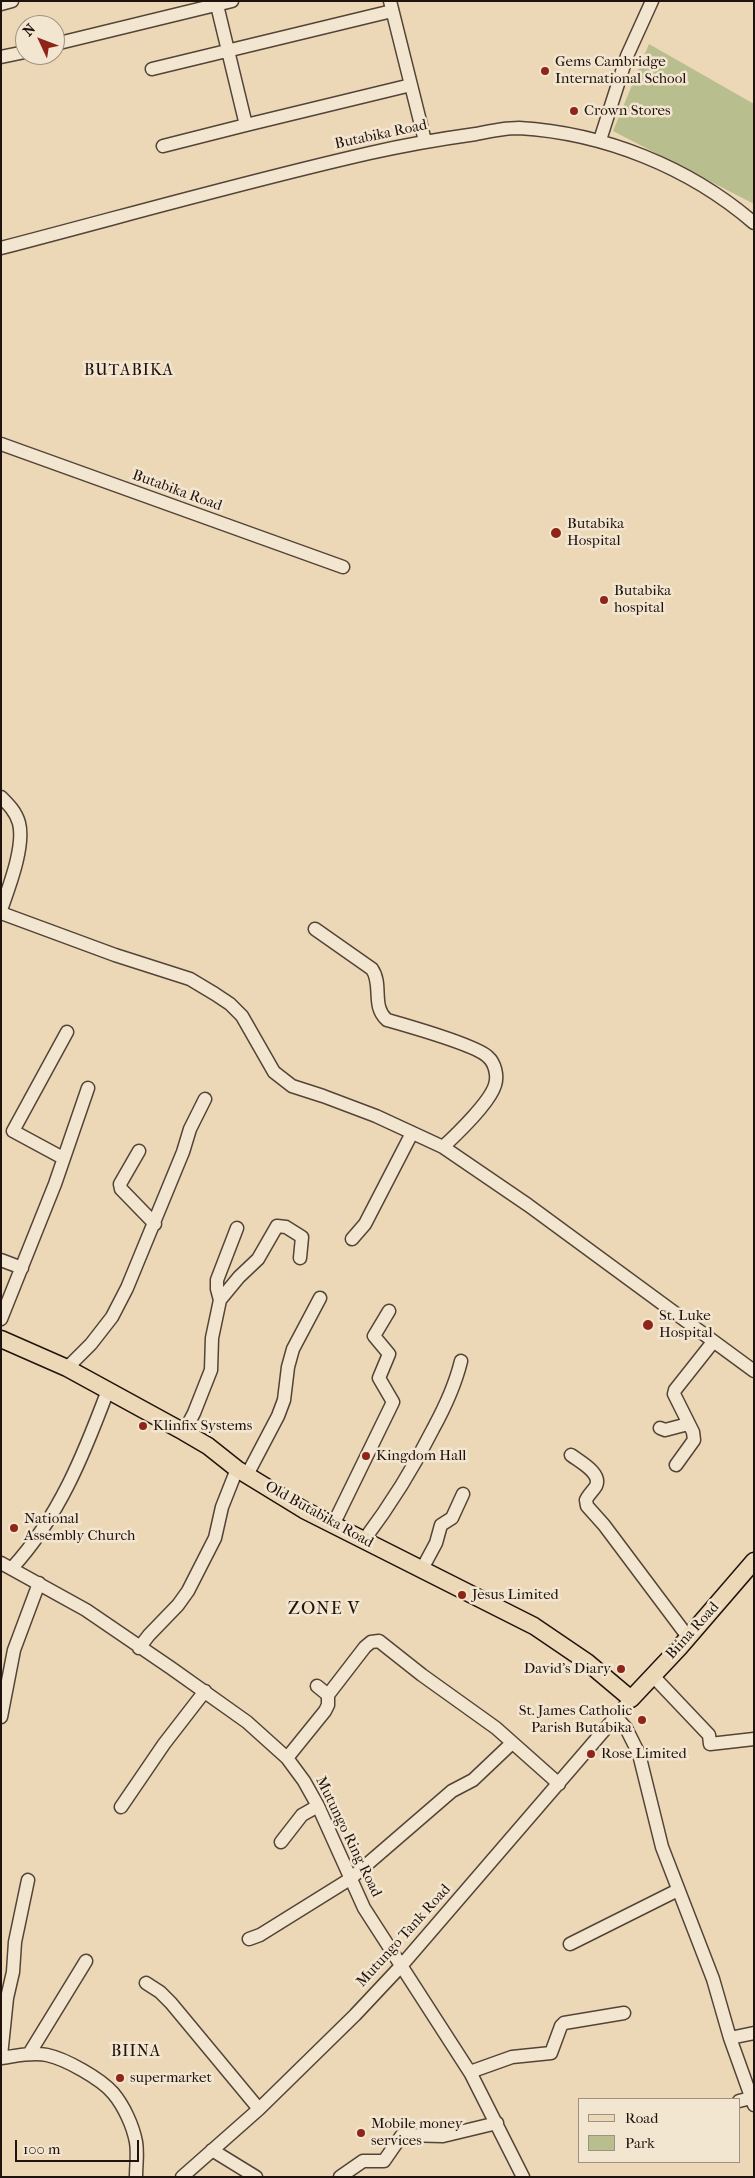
<!DOCTYPE html>
<style>
body{margin:0}
#map{position:relative;width:755px;height:2178px;overflow:hidden;background:#ecd8b6;font-family:"IM FELL French Canon",serif}
canvas{display:block}
.frame{position:absolute;inset:0;border:2px solid #20120d;pointer-events:none}
.legend{position:absolute;left:578px;top:2098px;width:162px;height:65px;box-sizing:border-box;background:#f3e6d0;border:1px solid #9f9182;margin:0;padding:6px 9px;list-style:none;font-size:15px;color:#20120d}
.legend li{display:flex;align-items:center;gap:10px;height:25px}
.legend b{width:25px;border:1px solid #9f9182}
.north{position:absolute;left:15px;top:15px;width:50px;height:50px;box-sizing:border-box;background:#f3e6d0;border:1px solid #9f9182;border-radius:50%;rotate:313deg;font-size:14px;font-weight:700;line-height:20px;text-align:center;color:#20120d}
.north::after{content:'';display:block;margin:auto;width:18px;height:22px;background:#8f2418;clip-path:polygon(50% 0,100% 100%,50% 72%,0 100%)}
.scale{position:absolute;left:15px;top:2140px;width:124px;height:22px;box-sizing:border-box;border:2px solid #20120d;border-top:0;padding-left:6px;font-size:15px;line-height:18px;white-space:nowrap;color:#20120d;-webkit-text-stroke:4px #f3e6d0;paint-order:stroke}
</style>
<div id="map">
<canvas width="755" height="2178"></canvas>
<div class="frame"></div>
<ul class="legend">
<li><b style="height:6px;background:#ecd8b6"></b>Road</li>
<li><b style="height:14px;background:#b8be8d"></b>Park</li>
</ul>
<div class="north">N</div>
<div class="scale">100 m</div>
</div>
<script>
const g = document.querySelector('canvas').getContext('2d');
g.lineJoin = 'round';
function fillPath(path, color) { g.fillStyle = color; g.fill(path, 'evenodd'); }
function trace(path, color, width, dash) { g.strokeStyle = color; g.lineWidth = width; g.lineCap = dash ? 'butt' : 'round'; g.setLineDash(dash || []); g.stroke(path); }
function drawText(font, color, halo, rows, align = 'center') {
  g.font = font + ' "IM FELL French Canon",serif'; g.lineWidth = 5; g.setLineDash([]); g.textBaseline = 'middle'; g.strokeStyle = halo; g.fillStyle = color; for (const [text, x, y, turn = 0] of rows) {
    g.save(); g.translate(x, y); g.rotate((+turn || 0) * Math.PI / 180); g.textAlign = isNaN(turn) ? turn : align; if (halo) g.strokeText(text, 0, 0); g.fillText(text, 0, 0); g.restore();
  }
}
const green = new Path2D(`
 M649,44l105,60v100l-141,-73z`);
const minor = new Path2D(`
 M216,1l30,124 165,-40
 M390,1l35,140
 M1,4l11,-3
 M55,44l177,-43
 M1,57l24,-5
 M152,69l240,-58
 M600,140l27,-84 25,-55
 M163,146l83,-21
 M1,248c123,-32 246,-67 369,-95 35,-8 70,-14 106,-19 14,-3 29,-6 43,-6 85,5 170,39 235,95
 M1,444l342,123
 M1,797c8,8 15,15 18,26 6,23 -10,64 -18,87
 M1,913l114,42 75,24 25,15 15,10 12,12 32,56 18,14 31,10 53,20 67,31 85,58 226,166
 M315,929l57,40c11,16 -1,37 15,51 21,6 89,25 101,37 7,6 10,19 7,28 -5,17 -38,49 -52,62
 M139,1151l-19,33 1,5 34,35
 M63,1158l-50,-27 54,-99
 M352,1239l13,-15 47,-91
 M1,1260l21,8
 M220,1300l-3,-11v-9l20,-52
 M1,1319l54,-135 33,-96
 M67,1368l24,-24 21,-27 15,-29 56,-136 7,-23 15,-30
 M660,1428l5,2 23,-6
 M184,1432l10,-19 17,-43 1,-32 8,-38 19,-23 19,-18 19,-33 9,1 16,10 -2,21
 M571,1455c9,7 31,18 25,31 -3,5 -8,9 -10,14l1,6 17,19 84,112
 M676,1465l18,-25 -1,-8 -19,-38 1,-4 38,-48
 M247,1475l31,-59 6,-16 4,-33 5,-18 27,-51
 M333,1525l60,-123 -14,-24 10,-24 -15,-18 15,-25
 M364,1540c27,-36 49,-71 69,-111 12,-22 22,-43 28,-68
 M1,1563l85,47 85,58 76,54 40,36 17,23 14,25 46,102 107,166 52,103
 M12,1568c47,-51 72,-114 96,-178
 M422,1569l14,-26 5,-18 11,-7 11,-24
 M139,1648l10,-13 29,-30 10,-14 27,-53 7,-31 15,-38
 M653,1676l56,59 1,9 44,-5
 M317,1686l11,9
 M1,1717l13,-67 25,-67
 M616,1717l10,11 13,26 23,93 51,132 17,59 24,67
 M287,1758l38,-47 3,-6v-10l37,-48 6,-5 8,-1 43,34 74,53 63,56
 M121,1807l43,-63 41,-53
 M281,1842l21,-27 16,-9
 M249,1939l11,-4 90,-56 102,-88 21,-11 39,-37
 M570,1944l108,-54
 M146,1983l14,9 11,11 88,106
 M730,2038l24,-5
 M29,2054l57,-93
 M1,2056l6,-58 6,-26 2,-30 13,-62
 M1,2058c15,-2 31,-6 46,-3 19,4 54,24 66,38 11,13 20,33 23,49 2,11 0,23 0,35
 M470,2072l42,-15 39,-4 10,-27 3,-3 60,-10
 M739,2101l12,-3
 M212,2150l44,27
 M182,2177l77,-68 96,-94 46,-49 230,-267
 M340,2177l23,-16h21l18,-26 41,1 54,-13`);
const major = new Path2D(`
 M1,1339l66,29 117,64 24,14 29,23 67,41 230,116 53,36 44,37 48,-51 75,-87`);
const markers = [
 [545,71,5,"#8f2418"],
 [574,111,5,"#8f2418"],
 [556,533,6,"#8f2418"],
 [604,600,5,"#8f2418"],
 [648,1325,6,"#8f2418"],
 [143,1426,5,"#8f2418"],
 [366,1456,5,"#8f2418"],
 [14,1528,5,"#8f2418"],
 [462,1595,5,"#8f2418"],
 [621,1669,5,"#8f2418"],
 [642,1720,5,"#8f2418"],
 [591,1754,5,"#8f2418"],
 [120,2078,5,"#8f2418"],
 [361,2133,5,"#8f2418"]
];
const poiNames = [
 ["Gems Cambridge",555,62],
 ["International School",555,79],
 ["Crown Stores",584,111],
 ["Butabika",567,524],
 ["Hospital",567,541],
 ["Butabika",614,591],
 ["hospital",614,608],
 ["St. Luke",659,1316],
 ["Hospital",659,1333],
 ["Klinfix Systems",153,1426],
 ["Kingdom Hall",376,1456],
 ["National",24,1519],
 ["Assembly Church",24,1536],
 ["Jesus Limited",472,1595],
 ["David's Diary",611,1669,"right"],
 ["St. James Catholic",632,1711,"right"],
 ["Parish Butabika",632,1728,"right"],
 ["Rose Limited",601,1754],
 ["supermarket",130,2078],
 ["Mobile money",371,2124],
 ["services",371,2141]
];
const streetNames = [
 ["Butabika Road",381,135,-12],
 ["Butabika Road",177,491,20],
 ["Old Butabika Road",319,1515,29],
 ["Biina Road",693,1631,-48],
 ["Mutungo Ring Road",348,1837,64],
 ["Mutungo Tank Road",404,1936,-48]
];
const neighbourhoodNames = [
 ["BUTABIKA",129,371],
 ["BIINA",136,2052]
];
const quarterNames = [
 ["ZONE V",324,1610]
];
fillPath(green, '#b8be8d');
trace(minor, '#534437', 15);
trace(major, '#20120d', 19);
trace(minor, '#f3e6d0', 12);
trace(major, '#ecd8b6', 16);
for (const [x, y, r, color] of markers) { const dot = new Path2D(); dot.arc(x, y, r, 0, 2 * Math.PI); g.fillStyle = color; g.fill(dot); trace(dot, '#f3e6d0', 2); }
drawText('15px', '#20120d', '#f3e6d0', poiNames, 'left');
drawText('15px', '#20120d', '#f3e6d0', streetNames);
g.letterSpacing = '1px';
drawText('16px', '#20120d', '#f3e6d0', neighbourhoodNames);
g.letterSpacing = '0px';
g.letterSpacing = '1px';
drawText('18px', '#20120d', '#f3e6d0', quarterNames);
g.letterSpacing = '0px';
</script>
